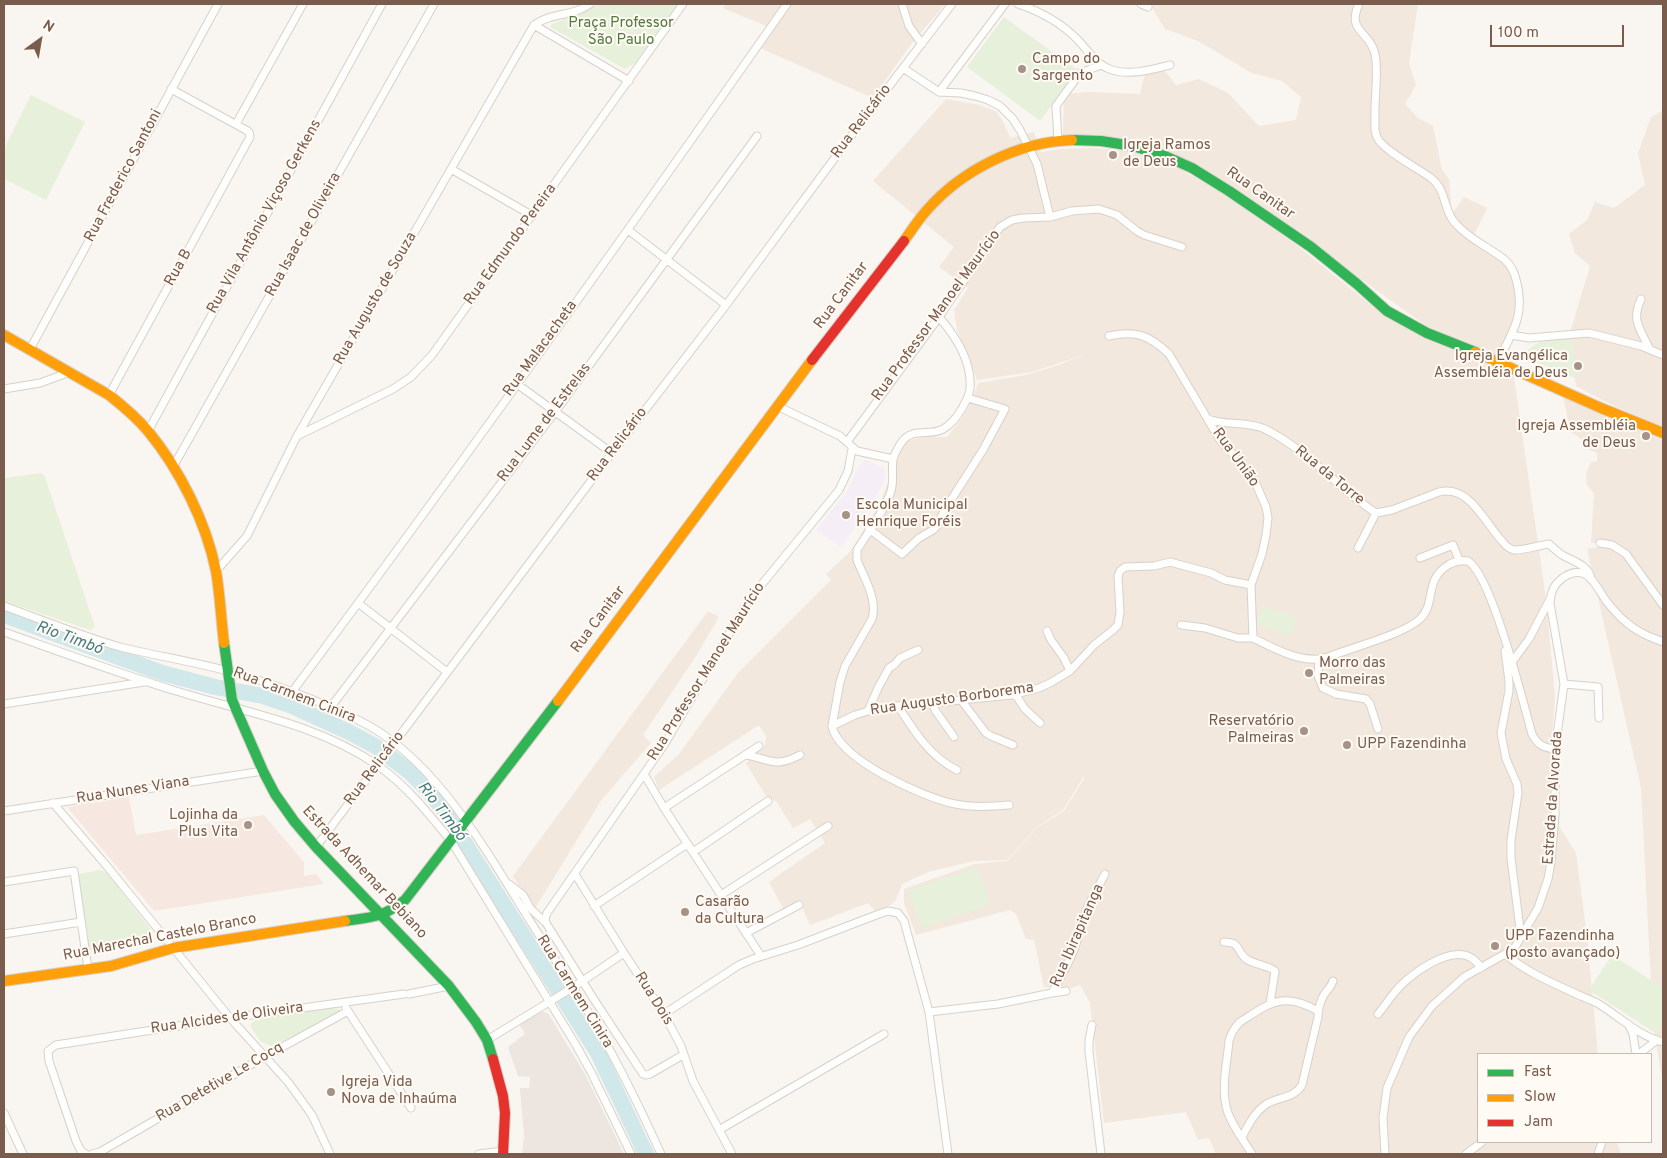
<!DOCTYPE html>
<meta charset="utf-8">
<style>
body{margin:0}
#map{position:relative;width:1667px;height:1158px;overflow:hidden;background:#f9f5f0;font-family:Overpass,sans-serif}
canvas{display:block}
.frame{position:absolute;inset:0;border:5px solid #7a5c4d;pointer-events:none}
.legend{position:absolute;left:1477px;top:1053px;width:175px;height:90px;box-sizing:border-box;background:#fffaf3;border:1px solid #cabbb1;margin:0;padding:6px 9px;list-style:none;font-size:15px;color:#7a5c4d}
.legend li{display:flex;align-items:center;gap:10px;height:25px}
.legend b{width:25px;border:1px solid #cabbb1}
.north{position:absolute;left:15px;top:15px;width:50px;height:50px;-webkit-text-stroke:4px #fffaf3;paint-order:stroke;rotate:32deg;font-size:14px;font-weight:700;line-height:20px;text-align:center;color:#7a5c4d}
.north::after{content:'';display:block;margin:auto;width:18px;height:22px;background:#7a5c4d;clip-path:polygon(50% 0,100% 100%,50% 72%,0 100%)}
.scale{position:absolute;left:1490px;top:25px;width:134px;height:22px;box-sizing:border-box;border:2px solid #7a5c4d;border-top:0;padding-left:6px;font-size:15px;line-height:18px;white-space:nowrap;color:#7a5c4d;-webkit-text-stroke:4px #fffaf3;paint-order:stroke}
</style>
<div id="map">
<canvas width="1667" height="1158"></canvas>
<div class="frame"></div>
<ul class="legend">
<li><b style="height:6px;background:#30b455"></b>Fast</li>
<li><b style="height:6px;background:#ff9f0a"></b>Slow</li>
<li><b style="height:6px;background:#e5322d"></b>Jam</li>
</ul>
<div class="north">N</div>
<div class="scale">100 m</div>
</div>
<script>
const g = document.querySelector('canvas').getContext('2d');
g.lineJoin = 'round';
function fillPath(path, color) { g.fillStyle = color; g.fill(path, 'evenodd'); }
function trace(path, color, width, dash) { g.strokeStyle = color; g.lineWidth = width; g.lineCap = dash ? 'butt' : 'round'; g.setLineDash(dash || []); g.stroke(path); }
function drawText(font, color, halo, rows, align = 'center') {
  g.font = font + ' Overpass,sans-serif'; g.lineWidth = 4; g.setLineDash([]); g.textBaseline = 'middle'; g.strokeStyle = halo; g.fillStyle = color; for (const [text, x, y, turn = 0] of rows) {
    g.save(); g.translate(x, y); g.rotate((+turn || 0) * Math.PI / 180); g.textAlign = isNaN(turn) ? turn : align; if (halo) g.strokeText(text, 0, 0); g.fillText(text, 0, 0); g.restore();
  }
}
const residential = new Path2D(`
 M726,4h219l-36,43 -36,51 -113,-50 11,-20 -48,-20z
 M1145,4h273l-9,59 7,22 -11,19 13,14 15,8 9,44 7,9 3,35 12,-17 23,11 -16,33 24,15 19,17 3,27 -6,25 -14,33 -35,-13 -33,-17 -130,-94 -93,-63 -101,-34 -42,-1 1,-42 25,-2 51,2 5,-20 15,-9 16,20 23,-6 29,14 31,33 37,-6 5,-23 -19,-16 -30,-8 -54,-32 -33,-12 -12,-20z
 M946,99l33,6 17,6 9,14 5,13 24,-6 7,20 21,-3 30,-1 36,3 54,19 38,22 75,52 92,74 30,16 54,20 43,23 32,222 9,98 -3,37 -2,78 26,41 11,84 11,117h-120v88h139l3,8v4h-404l-7,-16 -11,2 -12,-28 -82,11 -14,-120 -10,-18 -12,4 -5,-2h-19l-10,-47 -8,-1 -10,-25 -6,-4 -94,25 -12,-32v-14l71,-25 32,-3 31,-34 26,-16 20,-32v-3l-21,34 -26,17 -30,33 -33,1 -46,11 -26,12 -6,16 -10,9 -9,4 -9,-10 -58,22 -10,-23 -16,8 -15,-28 56,-39 -15,-24 -17,9 -17,-27 -9,-3 -21,-35 19,-18 1,-9 -7,-11 -100,65 -5,-13 25,-23 59,-81 93,-93 -5,-6 24,-22 29,-47 26,-63 17,-5h25l14,-17 11,-19 6,-18 48,-8 27,-8 36,-14 -57,19 -55,8 -20,-50 -3,-20 14,-22 -29,-21 15,-20 -81,-66z
 M1663,110v318l-41,-18 -46,-24 -7,-50 21,-70 -15,-13 -6,-19 18,-14 8,-18 19,6 31,-23 -7,-32 13,-36z
 M1563,395l100,45v165l-35,-52 -20,-10h-17l3,-50 -7,-8 -1,-11 5,-12 6,-1v-8l-10,-4 -3,-8 -14,-10z
 M1608,545l16,9 32,47 7,8v474l-10,-59 -12,-236 -54,-239z
 M708,611l11,6 -23,39 -53,79 8,8 -49,56 -68,111 -21,-34z`);
const commercial = new Path2D(`
 M129,797l7,38 128,-20 40,47v14l12,-2 8,10 -170,27 -87,-104z`);
const industrial = new Path2D(`
 M541,1012l7,1 37,61 39,80h-102l2,-18 -4,-48h9l1,-11 -12,-1 -10,-29 17,-13 -6,-10z`);
const education = new Path2D(`
 M864,460l5,1 15,8 2,8 -11,22 -34,48 -25,-17 32,-40 8,-19z`);
const green = new Path2D(`
 M596,4h82l-43,59 -10,6 -75,-42 2,-3 28,-10 10,-5z
 M1004,17l73,53 -37,51 -73,-54z
 M31,95l54,27 -39,78 -42,-21v-30z
 M1572,338l5,41 -52,-22 -1,-4 15,-11z
 M41,473l4,4 50,150 -5,3 -86,-29v-123z
 M1263,605l34,13 -7,18 -34,-13z
 M977,867l14,37 -69,24 -14,-37z
 M101,870l6,3 45,58 1,4 -6,6 -54,11 -3,-2 -12,-76z
 M1612,955l51,33v35l-6,11 -68,-44z
 M334,1007l6,3 -1,4 -67,32 -11,-4 -10,-15v-3l5,-5z`);
const river = new Path2D(`
 M4,615l158,58 53,14 48,9 29,10 57,26 28,15 33,25 16,16 17,21 155,244 48,101`);
const street = new Path2D(`
 M902,4l7,22 13,18
 M1018,4c21,7 43,19 59,35 9,9 18,24 30,29 19,9 44,2 63,-3
 M1141,4l7,3
 M1359,4c-13,28 11,27 16,50 4,20 -1,44 0,65 0,6 -1,13 2,18 4,12 42,32 54,41 16,12 12,33 25,46 14,16 33,23 49,36 7,6 10,14 12,23 8,33 -5,50 -19,78
 M534,25l95,56
 M903,68l36,24 22,1 14,3 13,4 12,6 13,13 7,11 17,34 13,53
 M939,92l66,-88
 M236,124l67,-120
 M1058,141l-2,-35 24,-33 21,-8
 M451,169l82,47
 M628,230l98,75
 M1641,299c-10,22 -1,29 8,49
 M939,317c17,20 33,44 31,72 -1,8 -5,14 -9,21 -4,7 -11,15 -18,19 -14,8 -30,-3 -42,14 -3,5 -7,11 -8,17 -2,12 2,22 -3,34 -7,20 -22,38 -33,56v10c7,18 21,39 15,59l-27,47 -5,16 -8,44c6,33 92,72 123,78 18,4 36,2 54,1
 M1511,335l18,3 60,-5 52,13 22,9
 M1109,336c27,-6 40,-1 60,18l51,86 18,20 18,24 10,23 2,11 -2,17 -4,19 -11,31 2,53
 M30,349l188,-345
 M517,384l95,69
 M4,389l36,-6 30,-11
 M109,395l141,-258 -1,-5 -3,-2 -75,-41
 M777,406l63,30 17,15 36,8
 M1208,419c19,7 39,2 57,10 34,17 60,44 89,68 7,5 14,11 22,16l16,-3 47,-18c30,-8 46,31 63,49 3,4 7,8 12,9 7,1 26,-5 35,-6 4,4 9,8 13,11 11,6 26,10 29,23
 M148,431l234,-427
 M297,436l96,-47 18,-12 21,-22 251,-351
 M847,442l92,-125 61,-90 12,-7 11,-2 27,-1 22,-6 27,-2 18,6 20,16 7,4 38,12
 M173,467l261,-463
 M869,529l33,25 17,-16 14,-8 4,-4 7,-15 39,-61 22,-41 -37,-11
 M1600,543l12,2 14,9 37,51
 M1358,548l18,-35
 M1420,558l33,-13 6,15
 M216,571l31,-35 50,-100 237,-411c18,-13 38,-8 56,-21
 M358,603l89,69
 M4,606c38,14 77,30 116,41 36,9 72,14 107,24 45,12 91,29 133,50 76,37 128,133 172,203 21,33 44,66 63,100 25,42 46,86 66,130
 M1181,625l24,3 33,10h15
 M1047,631l4,9 13,18 6,13
 M4,632c57,20 114,41 172,59 68,21 141,33 201,74 29,20 52,49 74,76l125,204 16,29 39,80
 M1253,638c22,11 50,27 75,19 23,-9 76,-23 92,-38 17,-16 3,-40 30,-55 6,-3 12,-4 18,-3 24,15 55,141 64,173 5,10 11,14 23,15
 M1505,651l4,30v10l-8,42 5,26 11,25 1,9 -7,47v18l10,79
 M1319,660l-1,16 5,12 13,6 30,5 4,5 8,25
 M1512,662l17,-23 21,-40
 M1564,684l34,3 1,31
 M292,692c169,-226 333,-457 495,-688
 M1015,694l10,15 15,14
 M961,700l25,33 5,3 22,9
 M933,703l2,7 19,27
 M4,704l140,-22
 M898,706c16,25 32,51 59,64
 M330,708l225,-296 202,-276
 M868,711l10,-23 11,-20 6,-4 5,-6 18,-8
 M832,726l23,-11 13,-4 30,-5 114,-11 27,-7 11,-5 20,-12 24,-26 19,-15 5,-5 2,-13 -2,-36 2,-5 5,-4 29,-1 16,-4 41,11 14,7 26,5
 M747,755c24,5 28,13 53,0
 M644,774l20,34 97,148
 M53,803l53,62 124,153 58,64 24,33 18,39
 M664,808l95,-62
 M4,811l259,-40
 M316,847l296,-394 114,-148 125,-169 101,-132
 M693,852l75,-51
 M575,874l49,79 40,61 17,32 12,35 39,73
 M4,882l70,-11 14,98
 M509,884l14,11 7,13 16,15 49,78 48,73 3,1 4,-1 33,-19
 M721,895l107,-69
 M594,906l93,-62
 M546,923l-1,-4 2,-6 117,-168 85,-145 90,-110 9,-19 4,-22
 M746,933l53,-28
 M4,934l77,-12
 M1224,942c16,0 12,7 21,16 8,7 21,6 30,13l-5,33
 M1505,954c20,17 43,27 67,38 8,4 17,7 25,11 21,12 41,33 66,39
 M1052,993l14,-2
 M409,994l40,-8
 M346,1008l65,100
 M929,1012l69,-8 54,-11 15,-28 7,-15 13,-42 18,-34
 M664,1014l75,-49 14,-6 45,-14 81,-31 9,-3 10,2 6,8 25,91 19,142
 M1378,1014c6,-7 11,-15 17,-22 13,-17 57,-49 78,-33 3,2 6,6 8,9
 M1628,1024l5,10 3,20
 M1092,1025l-3,15v12l12,102
 M487,1040l85,-52 52,-35
 M1639,1054l18,-14
 M4,1113l19,41
 M719,1130l165,-96
 M1242,1137c6,-11 12,-24 23,-32 12,-9 28,-5 37,-20l16,-68c0,-8 3,-19 8,-25 3,-4 5,-5 7,-11
 M86,1154l-5,-3 -5,-10 -27,-80 -1,-10 8,-6 174,-27 174,-24
 M92,1154l8,-2 166,-96 82,-45
 M479,1154l25,-3
 M1252,1154c-8,-13 -19,-27 -24,-41 -8,-22 -1,-49 1,-72 2,-8 5,-13 11,-19 30,-19 43,-31 78,-11
 M1385,1154l-2,-36 4,-30 22,-51 23,-31 32,-29 41,-23 10,-7 23,-39 10,-29 3,-17 4,-47v-66l9,-65 -14,-81c1,-12 4,-19 14,-26 24,-15 32,10 43,25 6,7 12,15 19,20 11,10 24,15 37,20
 M1466,1154l16,-12
 M1598,1154l4,-12`);
const fast = new Path2D(`
 M1072,140l29,1 32,5 32,10 27,12 37,23 82,56 46,37 30,27 40,22 48,19
 M224,643l8,57 31,71 12,23 19,27 22,26 133,139 27,36 11,18 6,19
 M345,921c27,-4 37,-3 60,-21l153,-199`);
const slow = new Path2D(`
 M904,241c7,-10 14,-21 23,-31 35,-40 91,-68 145,-70
 M4,335l105,60c14,11 28,23 39,36 32,39 58,91 68,140 4,23 5,48 8,72
 M1475,352l126,56 62,25
 M558,701l254,-341
 M4,981l107,-15 62,-18 172,-27`);
const jam = new Path2D(`
 M812,360l92,-119
 M493,1059l10,37 2,17 -2,41`);
const markers = [
 [1022,69,5,"#a69286"],
 [1113,155,5,"#a69286"],
 [1578,366,5,"#a69286"],
 [1646,436,5,"#a69286"],
 [846,515,5,"#a69286"],
 [1309,673,5,"#a69286"],
 [1304,731,5,"#a69286"],
 [1347,745,5,"#a69286"],
 [248,825,5,"#a69286"],
 [685,912,5,"#a69286"],
 [1495,946,5,"#a69286"],
 [331,1092,5,"#a69286"]
];
const parkNames = [
 ["Praça Professor",621,24],
 ["São Paulo",621,41]
];
const poiNames = [
 ["Campo do",1032,60],
 ["Sargento",1032,77],
 ["Igreja Ramos",1123,146],
 ["de Deus",1123,163],
 ["Igreja Evangélica",1568,357,"right"],
 ["Assembléia de Deus",1568,374,"right"],
 ["Igreja Assembléia",1636,427,"right"],
 ["de Deus",1636,444,"right"],
 ["Escola Municipal",856,506],
 ["Henrique Foréis",856,523],
 ["Morro das",1319,664],
 ["Palmeiras",1319,681],
 ["Reservatório",1294,722,"right"],
 ["Palmeiras",1294,739,"right"],
 ["UPP Fazendinha",1357,745],
 ["Lojinha da",238,816,"right"],
 ["Plus Vita",238,833,"right"],
 ["Casarão",695,903],
 ["da Cultura",695,920],
 ["UPP Fazendinha",1505,937],
 ["(posto avançado)",1505,954],
 ["Igreja Vida",341,1083],
 ["Nova de Inhaúma",341,1100]
];
const streetNames = [
 ["Rua Relicário",862,122,-53],
 ["Rua Frederico Santoni",124,176,-62],
 ["Rua Canitar",1260,194,35],
 ["Rua Vila Antônio Viçoso Gerkens",265,217,-61],
 ["Rua Isaac de Oliveira",304,235,-61],
 ["Rua Edmundo Pereira",511,245,-54],
 ["Rua B",179,268,-61],
 ["Rua Canitar",842,296,-53],
 ["Rua Augusto de Souza",376,299,-60],
 ["Rua Professor Manoel Maurício",937,316,-54],
 ["Rua Malacacheta",541,349,-54],
 ["Rua Lume de Estrelas",545,423,-53],
 ["Rua Relicário",618,445,-53],
 ["Rua União",1235,458,54],
 ["Rua da Torre",1329,476,39],
 ["Rua Canitar",599,620,-53],
 ["Rua Professor Manoel Maurício",707,672,-58],
 ["Rua Carmem Cinira",294,696,21],
 ["Rua Augusto Borborema",952,700,-8],
 ["Rua Relicário",375,769,-53],
 ["Rua Nunes Viana",133,791,-9],
 ["Estrada da Alvorada",1554,798,-86],
 ["Estrada Adhemar Bebiano",364,873,47],
 ["Rua Ibirapitanga",1078,936,-66],
 ["Rua Marechal Castelo Branco",160,938,-11],
 ["Rua Carmem Cinira",574,992,58],
 ["Rua Dois",653,999,58],
 ["Rua Alcides de Oliveira",227,1019,-8],
 ["Rua Detetive Le Cocq",220,1083,-30]
];
const waterNames = [
 ["Rio Timbó",69,639,20],
 ["Rio Timbó",441,812,53]
];
fillPath(residential, '#f2e8de');
fillPath(commercial, '#f6e8e1');
fillPath(industrial, '#ede5e0');
fillPath(education, '#f6eef6');
fillPath(green, '#e7f0db');
trace(river, '#d0e8ea', 16);
trace(street, '#d7d1cb', 9);
trace(fast, '#d9d2cb', 12);
trace(slow, '#d9d2cb', 12);
trace(jam, '#d9d2cb', 12);
trace(street, '#fefefd', 7);
trace(fast, '#30b455', 10);
trace(slow, '#ff9f0a', 10);
trace(jam, '#e5322d', 10);
for (const [x, y, r, color] of markers) { const dot = new Path2D(); dot.arc(x, y, r, 0, 2 * Math.PI); g.fillStyle = color; g.fill(dot); trace(dot, '#fffaf3', 2); }
drawText('15px', '#537a41', '#fffaf3', parkNames);
drawText('15px', '#7a5c4d', '#fffaf3', poiNames, 'left');
drawText('15px', '#7a5c4d', '#fffaf3', streetNames);
drawText('italic 16px', '#437c86', '#fffaf3', waterNames);
</script>
